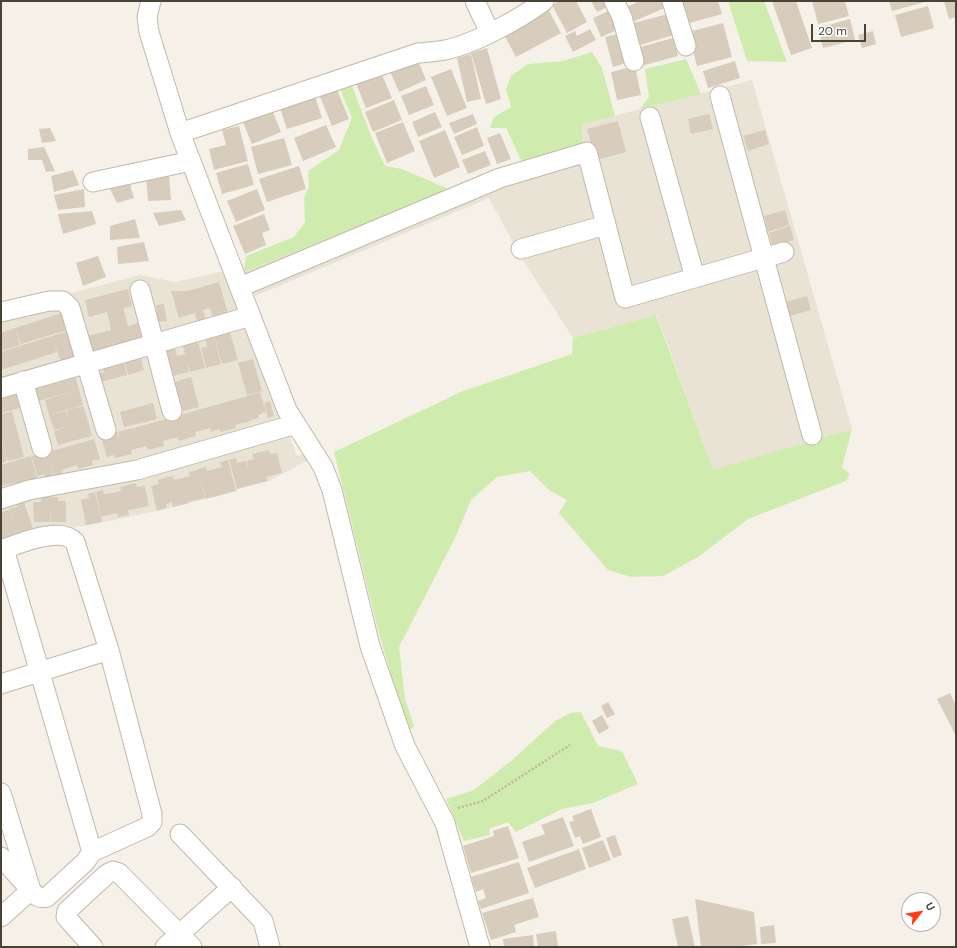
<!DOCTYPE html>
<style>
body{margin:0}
#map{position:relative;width:957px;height:948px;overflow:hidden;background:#f5f1e8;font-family:"DM Sans",sans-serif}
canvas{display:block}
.frame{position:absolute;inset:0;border:2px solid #494236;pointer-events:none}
.north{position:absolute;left:901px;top:892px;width:40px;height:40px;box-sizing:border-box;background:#fff;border:1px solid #b6b3af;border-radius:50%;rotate:59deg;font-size:11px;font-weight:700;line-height:16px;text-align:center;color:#494236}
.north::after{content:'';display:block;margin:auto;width:14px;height:18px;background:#ff3b15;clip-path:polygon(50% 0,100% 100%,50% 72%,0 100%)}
.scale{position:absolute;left:811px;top:24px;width:55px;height:18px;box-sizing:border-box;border:2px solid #494236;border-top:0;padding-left:5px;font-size:12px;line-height:14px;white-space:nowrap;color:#494236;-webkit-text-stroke:3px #fff;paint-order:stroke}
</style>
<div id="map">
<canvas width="957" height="948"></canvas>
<div class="frame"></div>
<div class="north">U</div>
<div class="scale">20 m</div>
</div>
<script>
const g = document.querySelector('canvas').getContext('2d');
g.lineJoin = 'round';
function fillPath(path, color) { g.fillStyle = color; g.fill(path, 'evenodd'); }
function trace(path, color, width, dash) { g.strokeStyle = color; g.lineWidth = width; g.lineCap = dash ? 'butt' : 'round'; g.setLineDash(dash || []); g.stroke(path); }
const residential = new Path2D(`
 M752,80l100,349 -139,42 -56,-156 -84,23 -51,-79 -33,-61 -234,98 -11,-24 260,-104 78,-25v-19z
 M229,270l68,186 13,-4 4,5 -45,24 -32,8v2l-80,20 -72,15 -40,2 -44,12v-239l66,-7 73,-19 35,7z`);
const green = new Path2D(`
 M728,1h36l23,61 -40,-1z
 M592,52l10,16 13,48 -33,8v19l-60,19 -16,-34h-16l4,-11 17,-10 -5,-18 5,-13 17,-12 35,-3z
 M686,59l15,35 -61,15 9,-12 -4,-28z
 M351,83l20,53 14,30 17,3 49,21 -207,82 2,-16 48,-19 11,-15 -1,-24 5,-12 -1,-15 31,-21 13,-32 -13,-31z
 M656,315l57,155 139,-41 -10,38 8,7 -4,7 -98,38 -50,38 -35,19 -32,1 -23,-7 -49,-57 8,-13 -18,-10 -19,-19 -33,6 -26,23 -15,36 -57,111 6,52 9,27 -6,6 -30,-102 -44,-178 129,-61 109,-37 1,-16z
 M581,712l17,34 24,5 16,33 -45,19 -31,6 -46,23 -8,-10 -19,7 1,6 -26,6 -18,-42 28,-9 38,-30 43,-39 16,-8z`);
const building = new Path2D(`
 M559,1h17l11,21 -20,11 -15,-28z
 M591,1h19l2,4 -15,7z
 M640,1h24l3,6 -37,16 -6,-15z
 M679,1h39l4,13 -36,10z
 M772,1h24l16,47 -21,7z
 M812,1h33l4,15 -31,8z
 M889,1h40l-37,10z
 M944,1h12v16l-7,2z
 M928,6l6,22 -33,9 -6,-22z
 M547,7l14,26 -45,24 -14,-26z
 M613,9l9,19 -21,9 -8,-19z
 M668,14l6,21 -38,11 -6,-22z
 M850,19l5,21 -32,8 -5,-20z
 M723,23l9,34 -35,9 -9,-34z
 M590,29l6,11 -23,12 -8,-16 10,-5 2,5z
 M873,31l3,13 -14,4 -4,-13z
 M622,33l8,29 -17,5 -8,-30z
 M673,38l5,18 -37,10 -4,-18z
 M487,48l14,51 -15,5 -15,-51z
 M471,54l10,45 -14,3 -10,-44z
 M417,58l9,22 -27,12 -10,-23z
 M735,61l5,17 -32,10 -5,-17z
 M635,66l6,29 -24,5 -6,-28z
 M451,69l16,39 -20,8 -16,-39z
 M380,70l12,28 -26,10 -11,-27z
 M426,86l8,19 -25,10 -8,-19z
 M336,87l13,32 -17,7 -13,-32z
 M314,93l8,25 -35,11 -8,-24z
 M394,100l8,20 -29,12 -8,-20z
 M271,108l10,24 -29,12 -10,-24z
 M435,112l7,15 -24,10 -6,-15z
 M473,114l4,10 -23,10 -5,-11z
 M709,114l4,15 -22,5 -3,-15z
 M618,121l8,31 -30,8 -9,-31z
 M403,122l12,29 -28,12 -12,-30z
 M326,125l10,22 -33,14 -9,-23z
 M239,126l9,35 -34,9 -5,-21 17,-4 -4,-15z
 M477,127l7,19 -22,9 -8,-18z
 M50,128l6,13 -14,2 -3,-14z
 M445,130l15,37 -26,11 -15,-37z
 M765,130l4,14 -21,7 -5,-15z
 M500,133l11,26 -14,5 -10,-26z
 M284,138l8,27 -34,9 -7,-27z
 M44,147l11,24 -9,1 -4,-12h-14v-11z
 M485,151l6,14 -23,9 -6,-14z
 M248,164l6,21 -32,9 -6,-21z
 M299,166l7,23 -39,13 -8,-23z
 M73,170l6,15 -25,7 -3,-16z
 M146,175h23l2,25 -23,1z
 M130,184l4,14 -17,5 -7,-14z
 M84,189l1,18 -27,3 -4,-15z
 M257,189l8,21 -29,12 -9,-21z
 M181,210l5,10 -27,6 -6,-13z
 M785,210l4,15 -21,7 -4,-16z
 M92,211l4,13 -33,10 -5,-20z
 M264,214l6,16 -8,3 4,12 -21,9 -12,-28z
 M135,219l5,19 -30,2v-14z
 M790,226l4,14 -21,7 -4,-14z
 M144,242l5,19 -31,3 -1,-17z
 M98,256l8,21 -23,9 -7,-23z
 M219,282l9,31 -15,5 -3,-10 -7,2 3,10 -9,2 -2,-9 -16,5 -8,-27h17z
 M128,289l4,17 -9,2 5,18 10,-3 4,17 -54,13 -4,-16 27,-7 -4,-18 -18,5 -4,-17z
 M807,296l4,14 -21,6 -4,-14z
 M164,304l3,17 -9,1 -2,-17z
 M62,313l5,17 -46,14 -6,-16z
 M15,328l5,17 -19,6v-18z
 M229,329l9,31 -16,4 -8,-29 7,29 -15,4 -5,-20 6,-1 -2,-11z
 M68,331l8,26 -15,5 -9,-26z
 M52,336l5,16 -56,18v-18z
 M197,338l8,30 -15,4 -3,-11 2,11 -16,4 -7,-30 8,-2 3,12 8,-2 -3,-12z
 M140,355l4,15 -16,5 -4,-16z
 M123,359l4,16 -27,7 -2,-8 6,-2 -2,-7z
 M253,359l9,32 -15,4 -9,-32z
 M75,375l4,15 -45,12 -4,-15 27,-7 3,7 -2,-8z
 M191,377l8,30 -16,4 -8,-29z
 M79,390l4,15 -34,10 -4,-15 17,-5 2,8 -2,-8z
 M19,392l4,15 -22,6v-16z
 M260,392l6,20 -8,3 1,3 -8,2 -7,-23z
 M244,397l7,24 -16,4 1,3 -16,4v-3l-9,3 -1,-4 -15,4 1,4 -17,5 -1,-4 -15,4 1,5 -16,4 -2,-4 -15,4 1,4 -17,4 -1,-3 -7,2 -6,-20 16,-5 3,8 -2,-8 15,-4 3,7 -2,-7z
 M270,401l4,15 -6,2 -4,-15z
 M153,403l4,16 -33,8 -4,-15z
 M83,406l5,15 -7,2 7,-2 4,15 -34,9 -4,-14 17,-6 -17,5 -5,-15 17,-4 2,7 -1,-8z
 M12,411l12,46 -16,4 -5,-15 2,-1 -2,1 -2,-8v-8l6,-1 -6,1v-16z
 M94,439l6,20 -8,2 1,4 -15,4 -1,-4 -16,5 1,4 -8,2 -3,-9 2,9 -8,2 -1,-4 -7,2 -5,-20 31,-8 2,7 -2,-7z
 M3,446l4,15 -6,2v-16z
 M269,450l1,4 7,-1 5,20 -16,4 1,4 -30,8 -8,-29 7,-2 1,5 9,-2 2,8 -1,-8 7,-2 -2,-5z
 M31,456l7,26 -23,6 -1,-5 -13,3v-21z
 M228,460l8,31 -30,8 -6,-22 5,21 -16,4 -5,-17 5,18 -16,4 -1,-5 -6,2 1,4 -10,3 -6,-25 8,-2 -2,-4 8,-2 3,9 -3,-9 8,-2 1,4 16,-4 -1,-4 17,-5 1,4 15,-4 -2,-5z
 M136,483l1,4 8,-1 4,20 -21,4 1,5 -11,2 -1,-4 -16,4 -5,-25 7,-2 1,4 9,-1 8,-2 -1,-4z
 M95,492l7,30 -16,3 -5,-25 8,-2 -1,-4z
 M41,497h17v4h8v21h-15l-1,-11v11h-16l-1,-20h8z
 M23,500l10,28 -16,5 -8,-24 8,-2 -1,-5z
 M1,508l1,4 7,-2 8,23 -16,6z
 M950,693l6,12v31l-19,-37z
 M608,702l7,12 -8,4 -6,-12z
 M602,715l7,13 -10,6 -7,-13z
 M591,809l10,28 -18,7 -3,-8 -5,2 -6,-16 5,-1 -2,-5z
 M563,817l11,29 -45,16 -7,-20 23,-8 -4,-9z
 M508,826l11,32 -48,15 -8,-27 31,-10 -1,-5z
 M615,835l7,20 -9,3 -7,-20z
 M603,840l8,20 -22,8 -7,-20z
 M579,849l7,20 -51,19 -8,-20z
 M519,862l10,31 -48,16 -3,-8 8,-3 -3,-9 -7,3 -5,-15z
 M533,898l6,19 -25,8 2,7 -25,8 -9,-27z
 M695,899l59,13 3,32 -23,3h-33z
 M688,916l7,31h-17l-6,-28z
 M774,925l2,18 -15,1 -1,-17z
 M556,931l2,16h-20l-2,-13z
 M533,935l1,12h-30l-1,-8z`);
const path = new Path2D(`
 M458,808l25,-7 87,-56`);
const minor = new Path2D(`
 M151,1l-4,16 2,15 31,101 107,277 36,57 9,23 38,156 35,100 40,77 35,124
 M475,1l15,32
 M614,1l8,16 12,44
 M672,1l14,45
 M720,96l92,339
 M650,117l45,161
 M180,133l238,-80c9,-1 18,-1 27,-3 29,-6 75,-31 99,-49
 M93,182l98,-21
 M521,249l85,-24
 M240,287l260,-109 87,-26 38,146 159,-46
 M140,290l32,121
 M1,312l48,-11h14l7,7 36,122
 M23,381l19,67
 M1,388l250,-72
 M1,499l28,-9 108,-20 159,-46
 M1,684l108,-34
 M1,793l30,97
 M180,834l83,87 7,26
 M1,857l26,29
 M1,917l30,-27c5,6 8,9 16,7l38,-35 7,-10 55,-25 5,-5v-8l-43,-164 -34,-108c-14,-16 -54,1 -71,7l88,303
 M93,947l-27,-30 1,-6 40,-37 6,-3 6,2 73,74
 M165,947l67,-60`);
fillPath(residential, '#e9e3d5');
fillPath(green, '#cfecae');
fillPath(building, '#d8cdbc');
trace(minor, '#c1b9a9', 21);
trace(path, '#c4b69a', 2.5, [2, 2]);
trace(minor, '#fff', 19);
</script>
